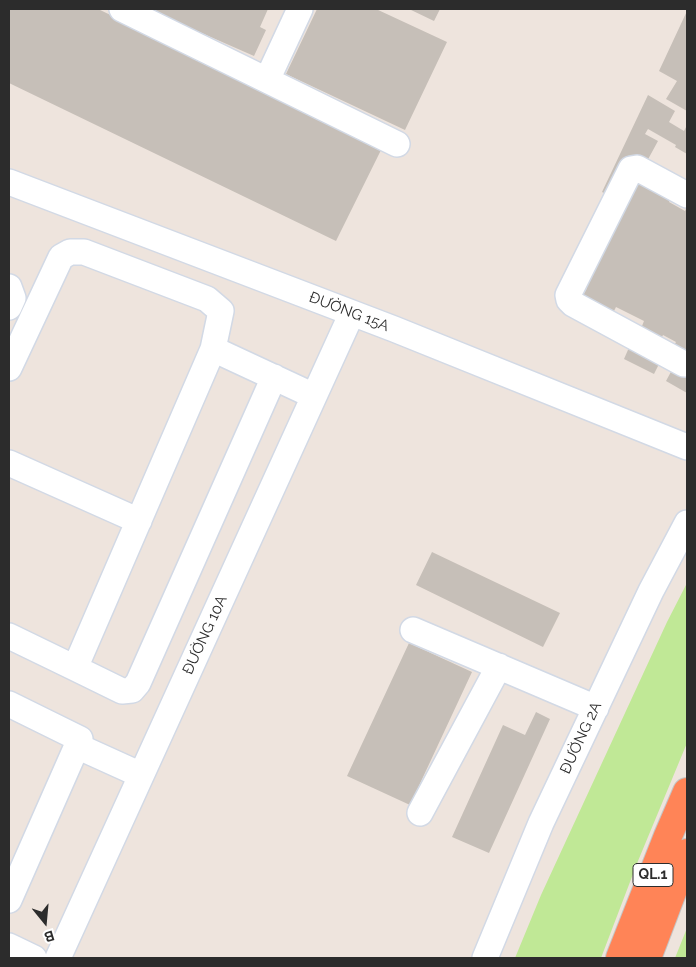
<!DOCTYPE html>
<meta charset="utf-8">
<style>
body{margin:0}
#map{position:relative;width:696px;height:967px;overflow:hidden;background:#eee4dd;font-family:Raleway,sans-serif}
canvas{display:block}
.frame{position:absolute;inset:0;border:10px solid #2c2c2c;pointer-events:none}
.north{position:absolute;left:20px;top:897px;width:50px;height:50px;-webkit-text-stroke:4px #fff;paint-order:stroke;rotate:163deg;font-size:14px;font-weight:700;line-height:20px;text-align:center;color:#2c2c2c}
.north::after{content:'';display:block;margin:auto;width:18px;height:22px;background:#2c2c2c;clip-path:polygon(50% 0,100% 100%,50% 72%,0 100%)}
</style>
<div id="map">
<canvas width="696" height="967"></canvas>
<div class="frame"></div>
<div class="north">B</div>
</div>
<script>
const g = document.querySelector('canvas').getContext('2d');
g.lineJoin = 'round';
function fillPath(path, color) { g.fillStyle = color; g.fill(path, 'evenodd'); }
function trace(path, color, width, dash) { g.strokeStyle = color; g.lineWidth = width; g.lineCap = dash ? 'butt' : 'round'; g.setLineDash(dash || []); g.stroke(path); }
function drawText(font, color, halo, rows, align = 'center') {
  g.font = font + ' Raleway,sans-serif'; g.lineWidth = 4.5; g.setLineDash([]); g.textBaseline = 'middle'; g.strokeStyle = halo; g.fillStyle = color; for (const [text, x, y, turn = 0] of rows) {
    g.save(); g.translate(x, y); g.rotate((+turn || 0) * Math.PI / 180); g.textAlign = isNaN(turn) ? turn : align; if (halo) g.strokeText(text, 0, 0); g.fillText(text, 0, 0); g.restore();
  }
}
const green = new Path2D(`
 M687,583v160l-49,118 -37,97h-86l26,-63 126,-273z
 M687,928v30h-12z`);
const building = new Path2D(`
 M9,9h89l285,137 -47,95 -327,-158z
 M147,9h121l-8,18 6,3 -12,26z
 M317,9h59l71,33 -42,88 -119,-56z
 M409,9h31l-6,12z
 M687,11v100l-21,-12 11,-18 -18,-10z
 M648,95l27,16 -6,11 15,9 3,-6v29l-12,-7 1,-2 -28,-16 -3,5 13,7 -12,22 -36,33 -8,-4z
 M638,180l33,17 -2,5 16,9 2,-4v148l-14,-8 3,-5 -13,-7 -3,6 -20,-10 4,-10 -28,-14 -4,8 -31,-16 6,-11 -7,-3z
 M631,343l31,15 -8,16 -30,-15z
 M673,368l14,8v17l-21,-12z
 M432,552l128,61 -17,34 -127,-62z
 M409,643l63,29 -62,133 -63,-29z
 M536,712l14,7 -61,134 -37,-16 51,-112 22,10z`);
const minor = new Path2D(`
 M122,9l275,135
 M267,80l33,-71
 M9,182l385,147 293,118
 M687,195l-50,-27 -6,1 -63,126 1,5 4,4 111,60h3
 M9,287l4,11 -4,9
 M213,349l101,47
 M9,368l52,-111 9,-5h14l123,47 14,12 -8,38 -138,319 47,23 10,-1 6,-7 136,-306
 M9,463l130,58
 M413,630l183,78
 M9,636l66,32
 M9,704l71,35 -71,161
 M77,746l64,29
 M420,813l79,-147
 M9,946l25,12
 M58,958l294,-645
 M485,958l56,-135 110,-232 36,-68`);
const highway = new Path2D(`
 M620,958l48,-122 19,-44
 M647,958l40,-105`);
const shields = [
 [653,875,40]
];
const shieldNames = [
 ["QL.1",653,875]
];
const streetNames = [
 ["ĐƯỜNG 15A",349,312,21],
 ["ĐƯỜNG 10A",205,635,-65],
 ["ĐƯỜNG 2A",581,738,-65]
];
fillPath(green, '#c0e896');
fillPath(building, '#c6bfb8');
trace(minor, '#d2d9e5', 28);
trace(highway, '#c4c4c4', 30);
trace(minor, '#fff', 25);
trace(highway, '#ff8457', 28);
for (const [x, y, w] of shields) { const box = new Path2D(); box.roundRect(x - w / 2, y - 11.5, w, 23, 4); g.fillStyle = '#fff'; g.fill(box); trace(box, '#2c2c2c', 1); }
drawText('bold 14px', '#2c2c2c', null, shieldNames);
drawText('15px', '#2c2c2c', '#fff', streetNames);
</script>
